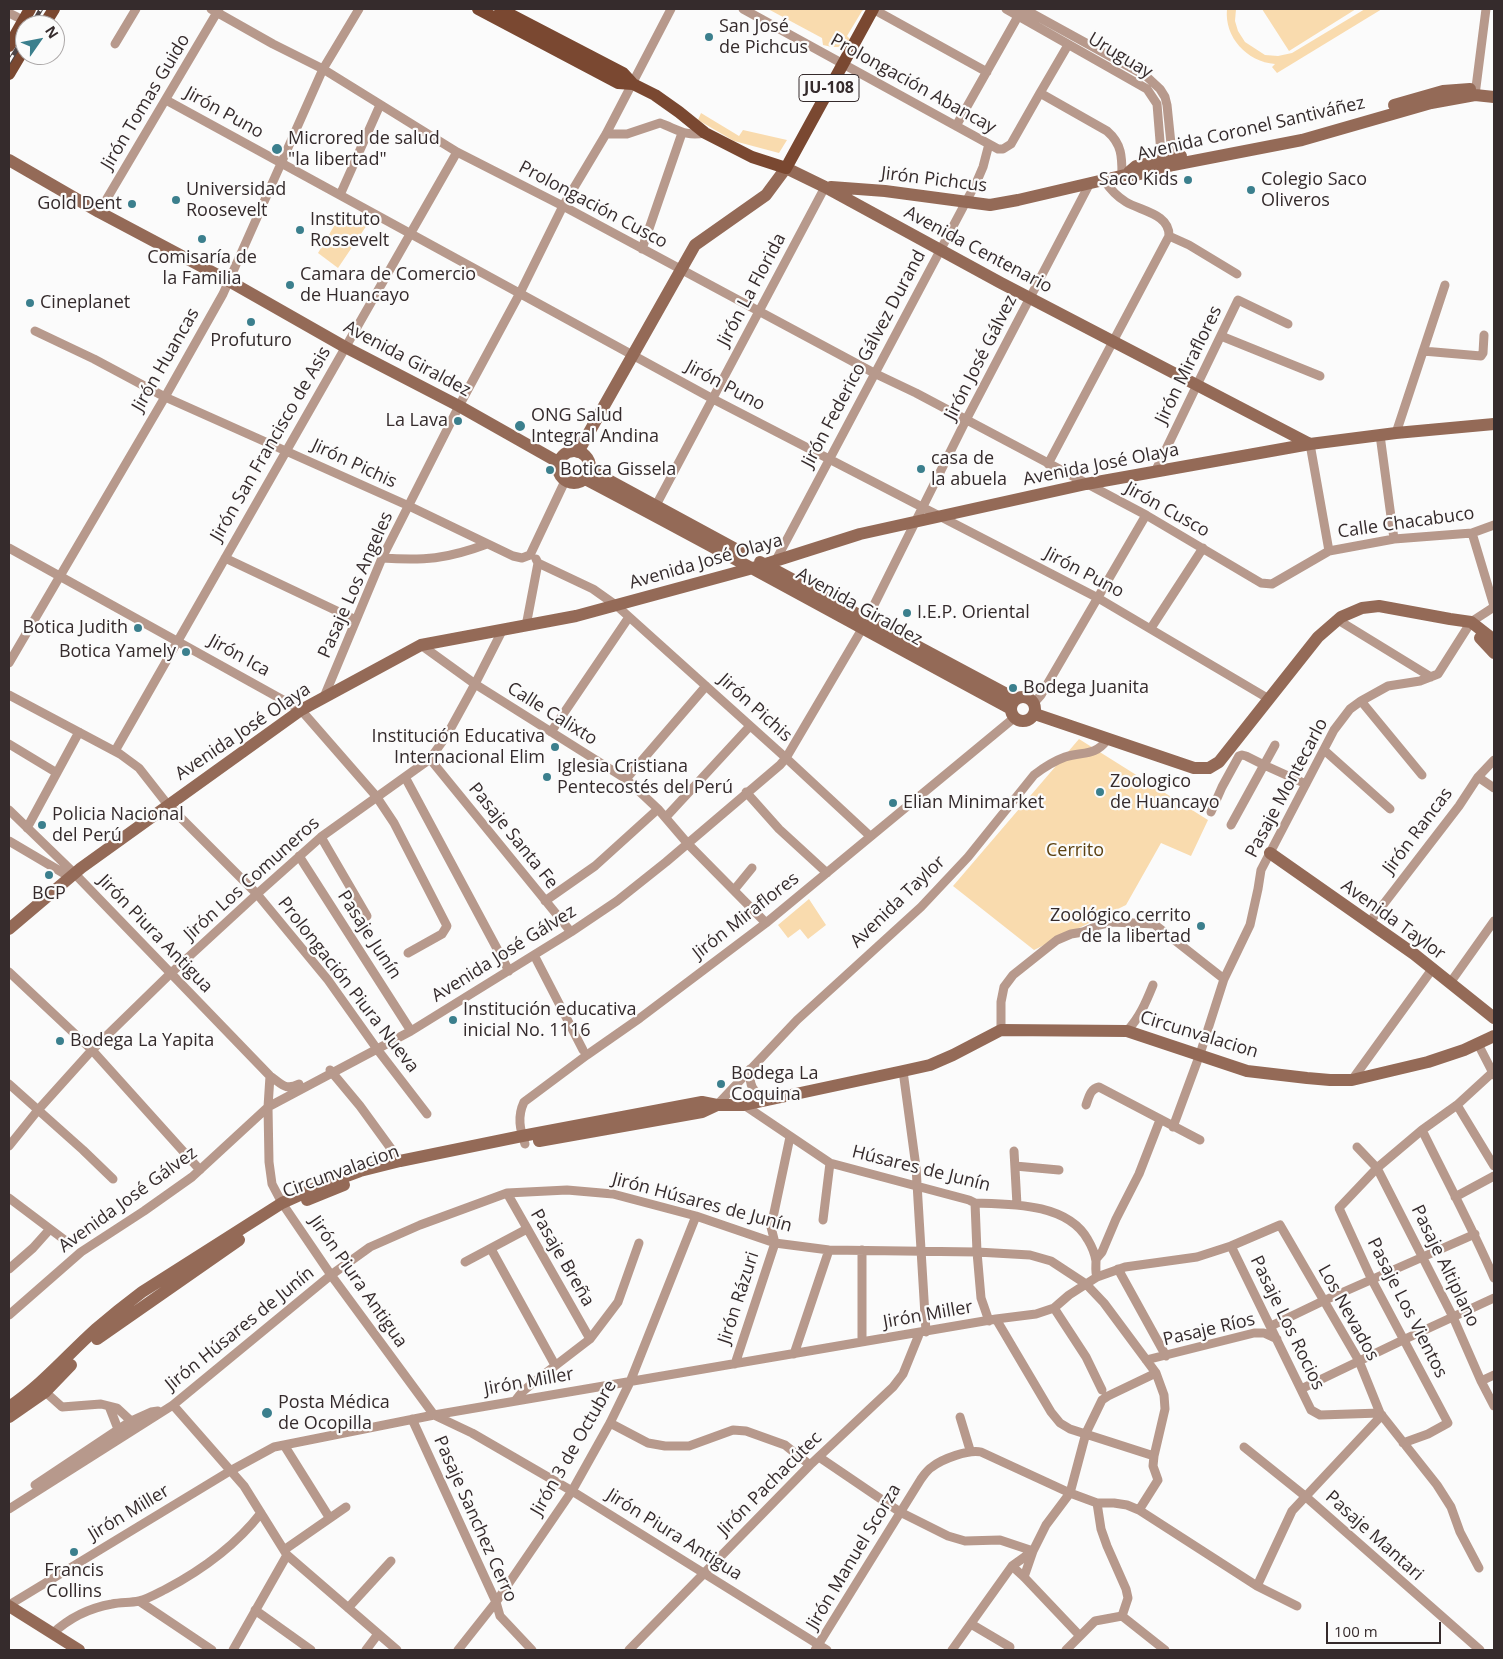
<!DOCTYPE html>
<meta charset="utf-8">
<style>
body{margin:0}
#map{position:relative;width:1503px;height:1659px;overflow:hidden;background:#fbfbfb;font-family:"Open Sans",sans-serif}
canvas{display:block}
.frame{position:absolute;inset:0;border:10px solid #352b2c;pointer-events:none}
.north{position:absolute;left:15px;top:15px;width:50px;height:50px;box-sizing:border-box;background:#fbfbfb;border:1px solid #aca8a8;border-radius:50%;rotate:57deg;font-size:14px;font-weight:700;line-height:20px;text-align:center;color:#352b2c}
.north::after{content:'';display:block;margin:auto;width:18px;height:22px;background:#3b7f8d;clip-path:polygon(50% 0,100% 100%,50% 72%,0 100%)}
.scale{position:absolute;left:1326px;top:1622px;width:115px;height:22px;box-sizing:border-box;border:2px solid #352b2c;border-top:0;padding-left:6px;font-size:15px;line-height:18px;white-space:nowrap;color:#352b2c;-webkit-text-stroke:4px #fbfbfb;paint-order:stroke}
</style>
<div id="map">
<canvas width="1503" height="1659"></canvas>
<div class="frame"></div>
<div class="north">N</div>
<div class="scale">100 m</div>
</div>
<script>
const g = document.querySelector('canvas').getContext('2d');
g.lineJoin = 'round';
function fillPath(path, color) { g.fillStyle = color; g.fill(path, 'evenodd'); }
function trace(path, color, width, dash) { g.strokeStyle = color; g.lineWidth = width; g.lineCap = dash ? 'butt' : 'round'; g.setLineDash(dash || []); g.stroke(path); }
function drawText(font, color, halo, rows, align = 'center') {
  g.font = font + ' "Open Sans",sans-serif'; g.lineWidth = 4.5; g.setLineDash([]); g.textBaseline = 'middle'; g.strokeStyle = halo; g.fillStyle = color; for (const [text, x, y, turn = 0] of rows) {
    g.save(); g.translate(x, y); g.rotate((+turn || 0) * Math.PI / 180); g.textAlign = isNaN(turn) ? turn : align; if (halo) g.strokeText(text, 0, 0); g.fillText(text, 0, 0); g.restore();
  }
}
const green = new Path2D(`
 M768,9h97l-3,2 -15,25 3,3c-8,10 -15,9 -27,6l-1,-7z
 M1227,9h9l-1,12 3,10 7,11 20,13 13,1 14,-3 73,-44h17l-105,64 -5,-6 3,-3c-28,-2 -51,-27 -48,-55z
 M1262,9h94l-67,42z
 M701,113l38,23 4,-6 44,10 -8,13 -45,-12 -36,-21z
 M343,211l24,14 -29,43 -20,-15z
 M1079,739l129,81 -17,36 -30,-13 -35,62 -92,45 -81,-64z
 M809,899l17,26 -18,14 -8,-10 -12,9 -10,-13z`);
const street = new Path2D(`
 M211,9l62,35 50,25 134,83 106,54 313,168 40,19 230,122 115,68 11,1 57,-33 65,-12 78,-6 22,-8
 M743,9l255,140h5l8,-5 29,-51 67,38c15,13 15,26 15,44
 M873,9l114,63
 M1006,9l141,80 10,15 5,62
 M1024,9l122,67 14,13 5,8 2,8 6,58
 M9,13l8,4
 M115,44l21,-35
 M1040,93l28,-48
 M1475,95l11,-86
 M166,100l547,299 385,199 171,101
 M956,126l65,-115
 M606,134h21l33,-11c17,6 25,14 45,10
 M340,195l40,-90
 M99,212l120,-203
 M1169,236l20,9 48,29
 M642,249l40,-116
 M35,331l59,28 71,38 244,109 104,50 9,2 8,-3
 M1221,336l99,40
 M1423,351l58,5 2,-3 1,-18
 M1396,433l49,-148
 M1380,435l14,104
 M1310,444l19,107
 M1048,464l121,-228c1,-22 -28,-25 -43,-34 -10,-6 -16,-13 -22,-22
 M1155,472l83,-172 50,24
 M654,509l171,-322
 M1472,533l22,73
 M9,548l292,162 75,86 18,27 53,103 -5,8 -34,19
 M530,555l35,-74
 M225,558l131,62
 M382,558c42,3 65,1 105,-14
 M776,560l201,-379 6,-14 6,-23
 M538,563l55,26 24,17 169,152 84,78
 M1338,620l93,57
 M526,626l12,-63 -2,-4
 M1151,628l52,-80
 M421,645l54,39 151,95 32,30 30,35 78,79
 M9,663l156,-266 58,-103 100,-225 36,-60
 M9,695l111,59 19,14 29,37 89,89 71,86 49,69 50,65
 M324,697l58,-139 77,-152 61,-113 43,-87 43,-72 65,-125
 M1361,701l61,74
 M1034,703l7,-8 105,-180
 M551,732l78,-115
 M9,744l48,29
 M1324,750l66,59
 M115,751l342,-599
 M430,759l141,173
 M405,777l104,194
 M1478,777l16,11
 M626,779l80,-93
 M746,792l33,37 48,44
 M9,810l65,63 196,203c12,8 15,15 29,8
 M1211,812l11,-25 17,-31 3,-1 4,1 18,9 42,19
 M666,817l84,-91
 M1231,825l44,-80
 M27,828l52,-96
 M321,837l46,79
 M9,841l61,36
 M299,856l112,175
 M734,890l18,-22
 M545,901l50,-35 63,-57
 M1369,923l90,-117 19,-29 16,-17
 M534,955l49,95
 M9,972l83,78 108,120
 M1450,983l44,-62
 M1001,1030v-28l3,-15 9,-12 44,-35 14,-6 12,-2 16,-7 13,-3 42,2 70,55
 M1127,1031c13,-14 19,-29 26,-46
 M1478,1044l16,31
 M750,1069c-1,17 2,22 16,30
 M330,1070l30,36 40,55
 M903,1071l13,96 10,165
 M270,1076l-2,31 1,55 3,22 10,19 49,72 103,140 38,18 100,58 255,159
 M1352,1080l81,-112
 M9,1084l74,66 30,29
 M717,1105l80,-85 124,-113 47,-50 66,-82c9,-7 20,-14 31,-18 18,-6 29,0 42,-17
 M744,1105l86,58 139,37 6,3c36,1 93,0 113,37 3,5 7,15 8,21 0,6 -1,10 1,16
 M1086,1105c3,-8 4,-16 13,-18l101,53
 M1457,1105l37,61
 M1173,1127l27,-73 24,-75 26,-54 8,-36 3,-19 73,-140 16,-21 11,-8 27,-15 32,-5 18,-7 33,-52 23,-15
 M1422,1130c24,49 50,97 72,148
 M525,1144c-5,-15 -8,-27 -1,-42l63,-47 53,-37 126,-95 248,-205
 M9,1146l29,-36 54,-60 78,-76 87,-80 64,-57 109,-78 17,-24 28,-51 27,-53
 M1357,1147l20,21 76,149 28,64 13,25
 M1014,1151l3,54
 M1015,1166l44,4
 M507,1193l83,146
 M1455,1197l39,-21
 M9,1198l61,46
 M975,1203l2,49 4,46 8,23
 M823,1220l7,-57
 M1231,1246l80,164 9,5 60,-2
 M491,1249l64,116
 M862,1250v92
 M1096,1259l6,-7 14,-33 23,-45 21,-54
 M465,1262l62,-33
 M9,1269l24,-21 17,-19
 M1118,1269l48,87
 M1054,1308l32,49 16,33
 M9,1315l72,-63 63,-41 48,-34 76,-70 143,-76 160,-99 46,-31 49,-39 114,-97 6,-7 76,-129 104,-209 124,-237
 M996,1319l55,93 9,11 10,6 84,27
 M1271,1326l52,-25 152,-67
 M794,1354l35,-104
 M1146,1360l108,-27h10l13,6
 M735,1364l40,-121 -4,-16 19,-90
 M1481,1381l13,-6
 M42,1389l20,18 39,-3 16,4 14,13
 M1301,1389l102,-49 91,-42
 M515,1401l7,-9 12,-10 56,-43 28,-37 21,-59
 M173,1405l71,81 43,69 110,95
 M109,1406l9,23
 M960,1417l10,33
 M412,1419l84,183 4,14 32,34
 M610,1423l38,20 17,3h24l44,-16 13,1 39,14 25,20
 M1403,1443l25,-9 20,-11 -76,-143 -33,-72 38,-40 45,-38 35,-25 36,-33
 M284,1445l45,72
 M1244,1447l61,49 175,154
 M819,1457l81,55 48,24 17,5 35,-1 33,11 -9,26
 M35,1485l96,-64 20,-9 7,-1
 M1097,1503l4,26 6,17 19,43 2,9 -6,18 43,34
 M9,1509l164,-104 158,-130 39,-28 50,-22 87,-32 60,-3 46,4 83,22 79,27 54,7 148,2 53,3 21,6 35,23 18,19 52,70 8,22 1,14 -11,47 -1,10 5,14 -19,30
 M284,1550l62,-43
 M1012,1566l12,11 56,59 -14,14
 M1257,1586l35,-75 90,-96
 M139,1601l73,49
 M9,1605l221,-134 44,-24 160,-32 562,-96 40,-5 18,-6 15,-13 28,-18 28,-10 72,-10 34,-11 49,-21 79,136 21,52 57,72 14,22 9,25 19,36
 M348,1608l43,-47
 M255,1610l56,40
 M971,1624l39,23
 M52,1634c17,-16 37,-26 60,-30 9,-2 18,-1 27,-3 9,-2 19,-8 27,-12 36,-19 70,-44 95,-76
 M1080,1636l15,-15 27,-5
 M233,1650l54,-95
 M366,1650l12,-16
 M458,1650l38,-48 76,-111 38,-68 20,-41 66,-166
 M629,1650l181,-185 83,-78 10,-13 17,-42
 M815,1650l106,-171c3,-4 6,-9 11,-12 10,-8 37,-18 49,-15l89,41 27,10h17l13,2 12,5 118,76 40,20
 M952,1650l60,-84 21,-15 13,-26 24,-32 16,-60 16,-33 6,-4 48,-23`);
const secondary = new Path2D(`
 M1394,105l49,-14 27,-2
 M9,160l90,52 130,69 116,66 114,59 99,56
 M1129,172l7,-6 45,-10
 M831,187l54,4 105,14 28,-5 107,-25h11l37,-10 129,-25 129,-37 44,-8 19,2
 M558 467a16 16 0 1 1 32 0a16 16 0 1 1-32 0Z
 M578,452l117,-207 71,-50 20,-27 39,19 176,96 309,161
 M590,470l153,83
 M585,479c143,75 283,153 426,230
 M760,562l256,137
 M1480,638l14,15
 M1011 709a12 12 0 1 1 24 0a12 12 0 1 1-24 0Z
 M1035,714l159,54h15l10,-6 99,-125 23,-20 21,-9 17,-2 71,13 21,3 18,14 5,6
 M1270,853l144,101 80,64
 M9,929l72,-61 220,-158 120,-65 155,-29 177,-48 107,-34 226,-50 224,-40 86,-11 98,-9
 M539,1141l163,-29 15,-7
 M307,1200l37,-15
 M97,1339l142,-99
 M9,1407c33,-22 58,-52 87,-78 15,-13 30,-25 46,-37l140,-89 40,-18 38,-14 40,-10 122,-25 180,-34 15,3h27l159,-34 27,-6 23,-10 48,-25 126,1 120,40 60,7 23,2h22l76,-18 36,-12 30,-14
 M9,1417l36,-25 26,-27
 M9,1606l70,44`);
const primary = new Path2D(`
 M478,9l140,74 15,1
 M500,9l123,64 10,11 22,11 24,17 26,21 47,24 34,11 87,-159
 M44,25l10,-16
 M9,46l21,-37
 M9,74l16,-27`);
const rail = new Path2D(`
 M32,25l9,-16
 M9,62l16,-26`);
const markers = [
 [709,37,5,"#3b7f8d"],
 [277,149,6,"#3b7f8d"],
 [1188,180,5,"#3b7f8d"],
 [1251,190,5,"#3b7f8d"],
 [176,200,5,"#3b7f8d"],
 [132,204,5,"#3b7f8d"],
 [300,230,5,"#3b7f8d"],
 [202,239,5,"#3b7f8d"],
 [290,285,5,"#3b7f8d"],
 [30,303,5,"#3b7f8d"],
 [251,322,5,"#3b7f8d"],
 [458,421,5,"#3b7f8d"],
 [520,426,6,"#3b7f8d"],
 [921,469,5,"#3b7f8d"],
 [550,470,5,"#3b7f8d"],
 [907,613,5,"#3b7f8d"],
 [138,628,5,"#3b7f8d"],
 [186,652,5,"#3b7f8d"],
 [1013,688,5,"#3b7f8d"],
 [555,747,5,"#3b7f8d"],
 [547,777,5,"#3b7f8d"],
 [1100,792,5,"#3b7f8d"],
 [893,803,5,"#3b7f8d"],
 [42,825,5,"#3b7f8d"],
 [49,875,5,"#3b7f8d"],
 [1201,926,5,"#3b7f8d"],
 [453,1020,5,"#3b7f8d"],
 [60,1041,5,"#3b7f8d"],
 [721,1084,5,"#3b7f8d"],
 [267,1413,6,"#3b7f8d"],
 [74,1552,5,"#3b7f8d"]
];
const shields = [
 [829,88,60]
];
const shieldNames = [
 ["JU-108",829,88]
];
const poiNames = [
 ["San José",719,27],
 ["de Pichcus",719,48],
 ["Microred de salud",288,139],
 ["\"la libertad\"",288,160],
 ["Saco Kids",1178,180,"right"],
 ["Colegio Saco",1261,180],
 ["Oliveros",1261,201],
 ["Universidad",186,190],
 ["Roosevelt",186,211],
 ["Gold Dent",122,204,"right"],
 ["Instituto",310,220],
 ["Rossevelt",310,241],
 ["Comisaría de",202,258,"center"],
 ["la Familia",202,279,"center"],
 ["Camara de Comercio",300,275],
 ["de Huancayo",300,296],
 ["Cineplanet",40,303],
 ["Profuturo",251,341,"center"],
 ["ONG Salud",531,416],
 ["Integral Andina",531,437],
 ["La Lava",448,421,"right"],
 ["casa de",931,459],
 ["la abuela",931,480],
 ["Botica Gissela",560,470],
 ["I.E.P. Oriental",917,613],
 ["Botica Judith",128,628,"right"],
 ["Botica Yamely",176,652,"right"],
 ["Bodega Juanita",1023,688],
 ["Institución Educativa",545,737,"right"],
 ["Internacional Elim",545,758,"right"],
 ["Iglesia Cristiana",557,767],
 ["Pentecostés del Perú",557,788],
 ["Zoologico",1110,782],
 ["de Huancayo",1110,803],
 ["Elian Minimarket",903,803],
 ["Policia Nacional",52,815],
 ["del Perú",52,836],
 ["BCP",49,894,"center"],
 ["Zoológico cerrito",1191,916,"right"],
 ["de la libertad",1191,937,"right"],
 ["Institución educativa",463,1010],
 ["inicial No. 1116",463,1031],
 ["Bodega La Yapita",70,1041],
 ["Bodega La",731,1074],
 ["Coquina",731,1095],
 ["Posta Médica",278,1403],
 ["de Ocopilla",278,1424],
 ["Francis",74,1571,"center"],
 ["Collins",74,1592,"center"]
];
const streetNames = [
 ["Uruguay",1120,56,31],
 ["Prolongación Abancay",913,84,29],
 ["Jirón Tomas Guido",146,102,-59],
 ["Jirón Puno",224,113,29],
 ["Avenida Coronel Santiváñez",1251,129,-13],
 ["Jirón Pichcus",934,180,7],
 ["Prolongación Cusco",593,205,28],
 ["Avenida Centenario",978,250,28],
 ["Jirón La Florida",752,290,-62],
 ["Jirón José Gálvez",981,358,-63],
 ["Avenida Giraldez",407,359,28],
 ["Jirón Federico Gálvez Durand",864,359,-62],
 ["Jirón Huancas",166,360,-60],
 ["Jirón Miraflores",1189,365,-64],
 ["Jirón Puno",725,386,28],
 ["Jirón San Francisco de Asis",271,444,-60],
 ["Jirón Pichis",354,464,25],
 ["Avenida José Olaya",1101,465,-11],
 ["Jirón Cusco",1167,510,29],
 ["Calle Chacabuco",1406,523,-8],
 ["Avenida José Olaya",706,562,-16],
 ["Jirón Puno",1084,573,28],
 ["Pasaje Los Angeles",356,585,-66],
 ["Avenida Giraldez",859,607,29],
 ["Jirón Ica",239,656,29],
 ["Jirón Pichis",755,708,42],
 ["Calle Calixto",552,714,32],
 ["Avenida José Olaya",243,732,-34],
 ["Pasaje Montecarlo",1287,788,-62],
 ["Jirón Rancas",1418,831,-53],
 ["Pasaje Santa Fe",513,836,51],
 ["Jirón Los Comuneros",252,879,-42],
 ["Avenida Taylor",898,902,-44],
 ["Jirón Miraflores",746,916,-38],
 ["Avenida Taylor",1393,920,36],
 ["Jirón Piura Antigua",155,934,46],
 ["Pasaje Junín",369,935,57],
 ["Avenida José Gálvez",504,954,-32],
 ["Prolongación Piura Nueva",348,985,52],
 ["Circunvalacion",1199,1035,17],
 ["Húsares de Junín",921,1169,14],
 ["Circunvalacion",341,1172,-20],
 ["Avenida José Gálvez",128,1200,-36],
 ["Jirón Húsares de Junín",702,1203,15],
 ["Pasaje Breña",562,1258,60],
 ["Pasaje Altiplano",1445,1266,64],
 ["Jirón Piura Antigua",358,1282,55],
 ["Jirón Rázuri",739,1298,-72],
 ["Pasaje Los Vientos",1407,1308,63],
 ["Los Nevados",1348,1313,61],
 ["Jirón Miller",928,1315,-10],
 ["Pasaje Los Rocios",1287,1323,64],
 ["Jirón Húsares de Junín",240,1329,-39],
 ["Pasaje Ríos",1209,1330,-13],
 ["Jirón Miller",529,1382,-10],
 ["Jirón 3 de Octubre",574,1448,-60],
 ["Jirón Pachacútec",770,1484,-45],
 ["Jirón Miller",129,1513,-31],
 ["Pasaje Sanchez Cerro",475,1519,66],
 ["Jirón Piura Antigua",674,1535,32],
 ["Pasaje Mantari",1374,1536,42],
 ["Jirón Manuel Scorza",854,1557,-59]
];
const parkNames = [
 ["Cerrito",1075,851]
];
fillPath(green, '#f9dbae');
trace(street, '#b7998c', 9);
trace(secondary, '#946a57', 12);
trace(primary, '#7a4831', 12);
trace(rail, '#4e4546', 4.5);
trace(rail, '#fbfbfb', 2.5, [8]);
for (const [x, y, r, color] of markers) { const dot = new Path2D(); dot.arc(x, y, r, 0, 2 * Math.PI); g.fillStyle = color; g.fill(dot); trace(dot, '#fbfbfb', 2); }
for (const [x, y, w] of shields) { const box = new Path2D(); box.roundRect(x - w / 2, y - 13.5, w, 27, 4); g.fillStyle = '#fbfbfb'; g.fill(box); trace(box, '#352b2c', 1); }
drawText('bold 16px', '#352b2c', null, shieldNames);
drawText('18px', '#352b2c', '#fbfbfb', poiNames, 'left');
drawText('18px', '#352b2c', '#fbfbfb', streetNames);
drawText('18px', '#5c4111', '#fbfbfb', parkNames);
</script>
